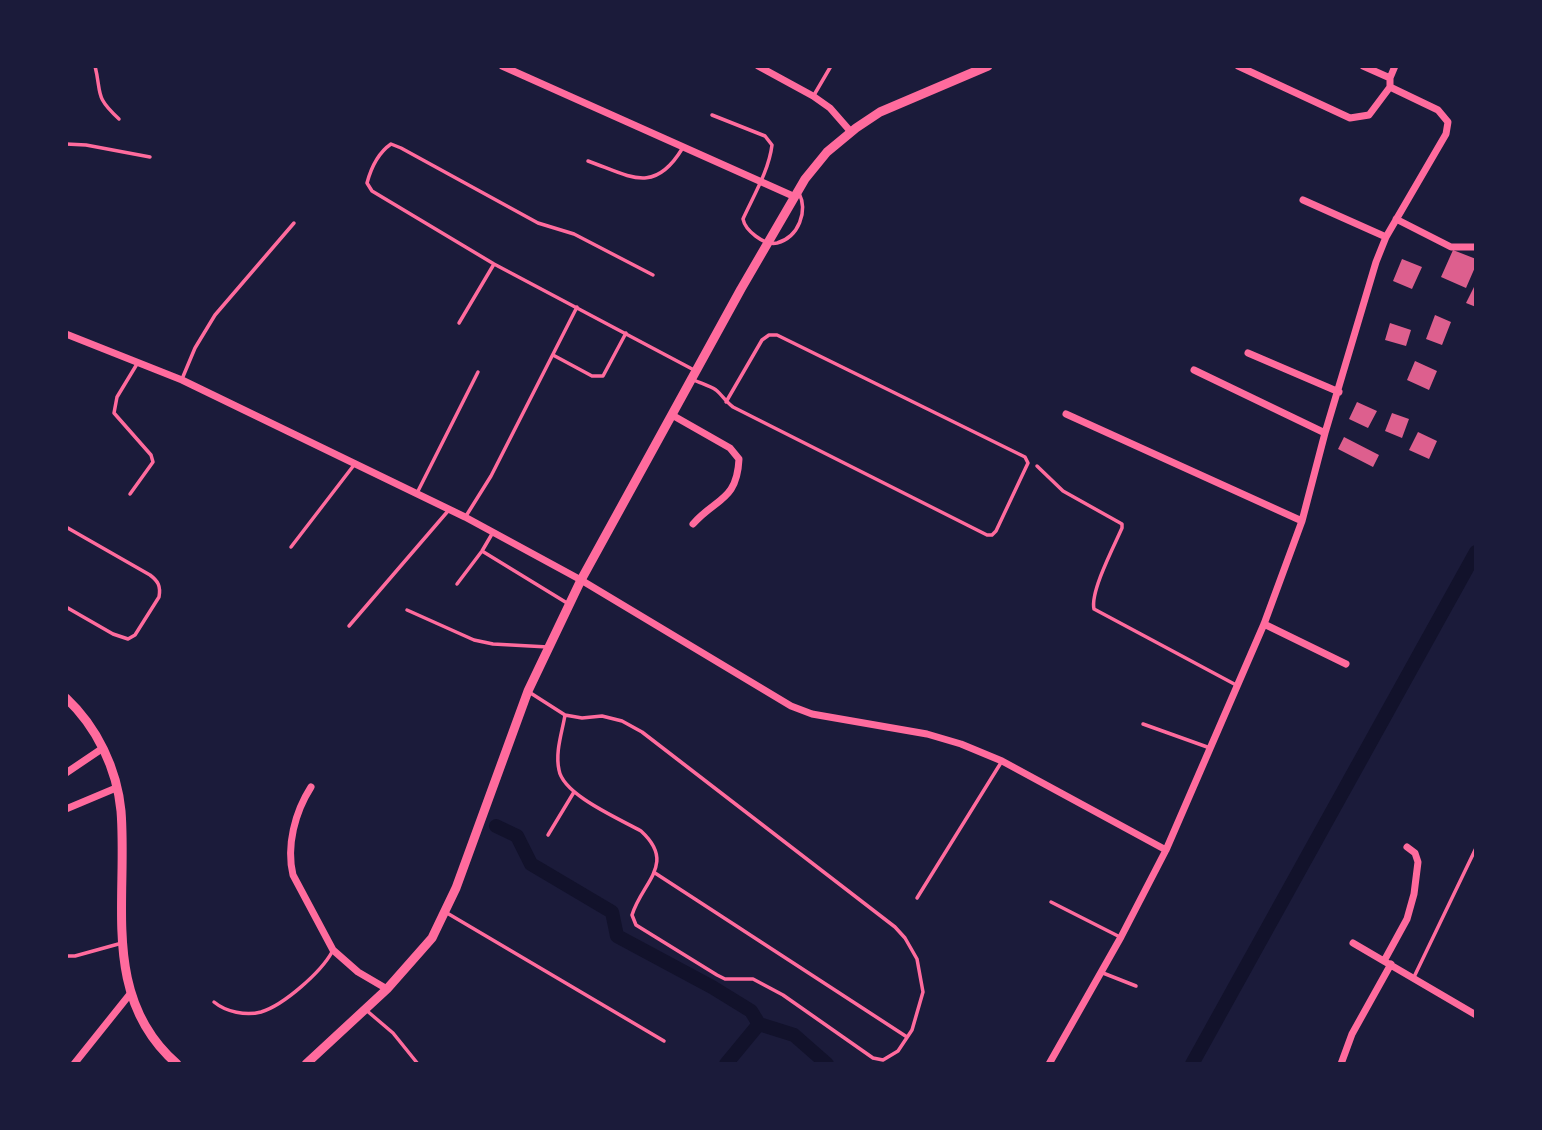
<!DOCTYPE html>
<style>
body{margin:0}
#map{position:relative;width:1542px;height:1130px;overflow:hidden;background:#1b1b3a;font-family:Poppins,sans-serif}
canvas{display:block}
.frame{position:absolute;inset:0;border:68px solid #1b1b3a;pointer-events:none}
</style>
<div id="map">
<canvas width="1542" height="1130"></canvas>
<div class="frame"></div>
</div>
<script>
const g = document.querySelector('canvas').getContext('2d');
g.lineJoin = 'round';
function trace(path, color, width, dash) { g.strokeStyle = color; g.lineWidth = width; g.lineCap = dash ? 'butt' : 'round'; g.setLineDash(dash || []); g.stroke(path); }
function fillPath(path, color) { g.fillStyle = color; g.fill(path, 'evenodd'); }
const canal = new Path2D(`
 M496,826l21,10 14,28 81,48 5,24 95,51 39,24 8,13
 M726,1064l33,-40 35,11 33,29
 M1192,1064l284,-512`);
const building = new Path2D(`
 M1453,250l23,9v6l-10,23 -25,-11z
 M1402,259l20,8 -10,22 -19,-8z
 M1476,283v24l-10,-4z
 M1435,315l16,7 -9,23 -16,-6z
 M1390,323l21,7 -5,16 -21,-6z
 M1415,361l22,10 -8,19 -22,-10z
 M1357,402l20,9 -9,17 -19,-9z
 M1392,413l17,6 -7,19 -17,-7z
 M1418,432l19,9 -8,18 -20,-9z
 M1344,437l35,18 -6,12 -35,-18z`);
const service = new Path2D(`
 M95,66c7,28 -1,30 24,53
 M814,95l17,-29
 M712,115l53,21 7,9c-3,25 -18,50 -29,74 2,11 21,27 34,24 22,-6 31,-32 22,-50
 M66,144l20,1 64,12
 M588,161c42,15 66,34 94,-12
 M653,275l-79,-41 -36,-11 -137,-75 -10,-4c-13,9 -20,24 -24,39l5,8 122,73 200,106
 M459,323l35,-59
 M553,355l39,21h11l23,-43
 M182,379l13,-31 20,-33 79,-92
 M694,380c6,3 16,6 22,10 6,5 10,12 17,17l254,128h5l4,-4 32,-68 -3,-6 -248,-122h-8l-7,5 -36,62
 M1037,466l26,25 59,33v4c-8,18 -32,64 -28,81l144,77
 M417,493l61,-121
 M130,494l23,-32 -2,-7 -37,-42 3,-16 20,-33
 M466,516l25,-40 86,-169
 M66,527l84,48c8,6 11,11 9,22l-24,38 -7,4 -15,-5 -47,-27
 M291,547l63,-82
 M482,551l85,52
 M457,584l25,-33 10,-17
 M407,610l67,30 19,4 55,3
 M349,626l99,-115
 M529,692l36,23 17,3 20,-2 20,5 20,11 253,195 10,11 12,21 6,33 -11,38 -14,21 -15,9 -10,-2 -90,-63 -30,-16h-28l-8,-4 -81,-50 -4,-10c10,-33 45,-51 9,-84 -21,-12 -78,-36 -82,-61 -4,-18 3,-37 6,-55
 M1143,724l67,24
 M548,835l26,-43
 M655,873l252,164
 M917,898l85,-137
 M1051,902l69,35
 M447,913l217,128
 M66,956h9l47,-13
 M1103,973l33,13
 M1414,977l62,-129
 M214,1002c12,10 32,14 47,10 23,-7 60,-40 71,-60
 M366,1010l27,23 25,31`);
const minor = new Path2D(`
 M502,66l291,130
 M758,66l55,30 17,12 21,24
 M1238,66l112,52 19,-3 21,-28v-9l5,-12
 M1363,66l27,12
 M1303,200l83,37
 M1396,219l55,28h25
 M66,334l116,46 283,137 116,63 210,126 21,8 115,20 34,10 41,17 164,89
 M1248,353l91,39
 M1194,370l131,63
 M1066,414l236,107
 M672,415l58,33 9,11c-2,42 -23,39 -46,65
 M1264,624l82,40
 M66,773l37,-25
 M311,787c-16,25 -25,59 -18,88l40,75 25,22 29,17
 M66,809l50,-21
 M1353,943l123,72
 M1384,961l23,-42 7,-25 4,-32 -3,-9 -8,-6
 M74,1064l56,-70
 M1049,1064l72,-127 45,-87 98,-226 38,-103 23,-88 51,-171 10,-25 60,-103 2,-12 -10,-12 -48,-23
 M1341,1064l11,-30 39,-70`);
const tertiary = new Path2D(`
 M66,698c31,29 51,71 55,113 7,89 -21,186 56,253
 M306,1064l81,-75 45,-51 24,-50 72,-197 53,-111 160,-291 64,-110 22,-27 29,-24 24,-16 108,-46`);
trace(canal, '#12122b', 14);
fillPath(building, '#dd5f8e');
trace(service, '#ff6b9d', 3.5);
trace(minor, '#ff6b9d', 7);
trace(tertiary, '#ff6b9d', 9);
</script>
